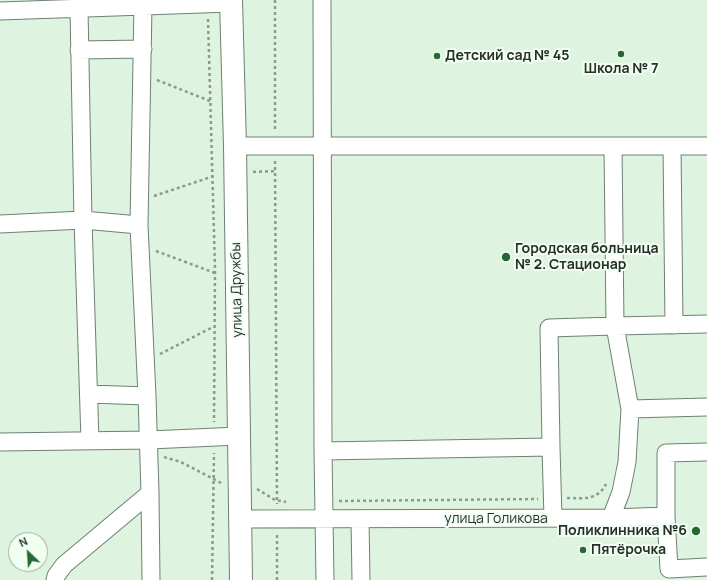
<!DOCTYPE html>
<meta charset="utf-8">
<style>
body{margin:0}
#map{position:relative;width:707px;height:580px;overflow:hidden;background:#def4e0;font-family:Manrope,sans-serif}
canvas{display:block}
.north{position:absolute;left:8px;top:532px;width:40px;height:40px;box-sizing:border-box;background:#f1fef2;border:1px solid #a0aba1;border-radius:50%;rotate:335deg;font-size:11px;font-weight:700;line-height:16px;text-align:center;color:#272f28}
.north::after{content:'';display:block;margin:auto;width:14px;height:18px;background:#256833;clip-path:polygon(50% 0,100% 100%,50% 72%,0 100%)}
</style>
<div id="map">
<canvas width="707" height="580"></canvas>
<div class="north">N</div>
</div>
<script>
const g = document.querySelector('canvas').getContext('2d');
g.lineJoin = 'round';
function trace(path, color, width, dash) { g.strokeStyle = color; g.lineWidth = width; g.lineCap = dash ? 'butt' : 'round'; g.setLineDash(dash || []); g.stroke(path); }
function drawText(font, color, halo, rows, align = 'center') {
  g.font = font + ' Manrope,sans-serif'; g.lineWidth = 4; g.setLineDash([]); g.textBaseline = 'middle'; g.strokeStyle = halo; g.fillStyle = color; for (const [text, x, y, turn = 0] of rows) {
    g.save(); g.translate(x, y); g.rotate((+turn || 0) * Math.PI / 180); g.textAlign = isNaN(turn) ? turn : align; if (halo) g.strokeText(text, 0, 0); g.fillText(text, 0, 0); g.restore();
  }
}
const path = new Path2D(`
 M275,0v132
 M208,19l7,250 -1,153
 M157,80l53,21
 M275,161l2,343
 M253,172l22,-1
 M154,196l60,-20
 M156,251l59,22
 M160,354l55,-28
 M164,457l17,5 42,22
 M257,489l18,11 11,2
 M567,498c17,0 30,3 39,-14
 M339,501l199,-2
 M277,535v45
 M212,580l2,-127`);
const minor = new Path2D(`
 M322,0l1,451
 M143,6l-4,219 8,171
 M79,8l4,212 7,221
 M0,11l231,-8
 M79,50l64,-1
 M235,146h472
 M672,146l2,179
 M0,224l83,-4 56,5
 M89,394l58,2 3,97 1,87
 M630,409l-15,-83 92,-2
 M0,442l149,-2 90,-4
 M551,447l-2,-119 66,-2 -2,-180
 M666,516l3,53 38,-2
 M611,518l55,-2v-63l41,-1
 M240,519l371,-1 10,-26 6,-30 3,-53 77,-2
 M360,519l1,61
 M55,580l1,-4 8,-11 86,-72
 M325,580l-2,-129 228,-4 2,71`);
const major = new Path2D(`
 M231,0l4,146 6,434`);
const markers = [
 [621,54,4,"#256833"],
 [437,56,4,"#256833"],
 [506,257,5,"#256833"],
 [696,531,5,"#256833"],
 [583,550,4,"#256833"]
];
const poiNames = [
 ["Детский сад № 45",445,56],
 ["Школа № 7",621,69,"center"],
 ["Городская больница",515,249],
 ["№ 2. Стационар",515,265],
 ["Поликлинника №6",687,531,"right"],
 ["Пятёрочка",591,550]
];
const streetNames = [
 ["улица Дружбы",237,290,-91],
 ["улица Голикова",496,519]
];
trace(minor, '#6e8170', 19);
trace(major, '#6e8170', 24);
trace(path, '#8b9b8d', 2.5, [3, 3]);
trace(minor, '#fff', 17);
trace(major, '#fff', 22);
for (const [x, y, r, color] of markers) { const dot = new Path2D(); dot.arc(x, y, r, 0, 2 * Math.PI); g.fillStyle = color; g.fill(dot); trace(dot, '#f1fef2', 1.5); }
drawText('bold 14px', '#272f28', '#f1fef2', poiNames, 'left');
drawText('14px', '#272f28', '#f1fef2', streetNames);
</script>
